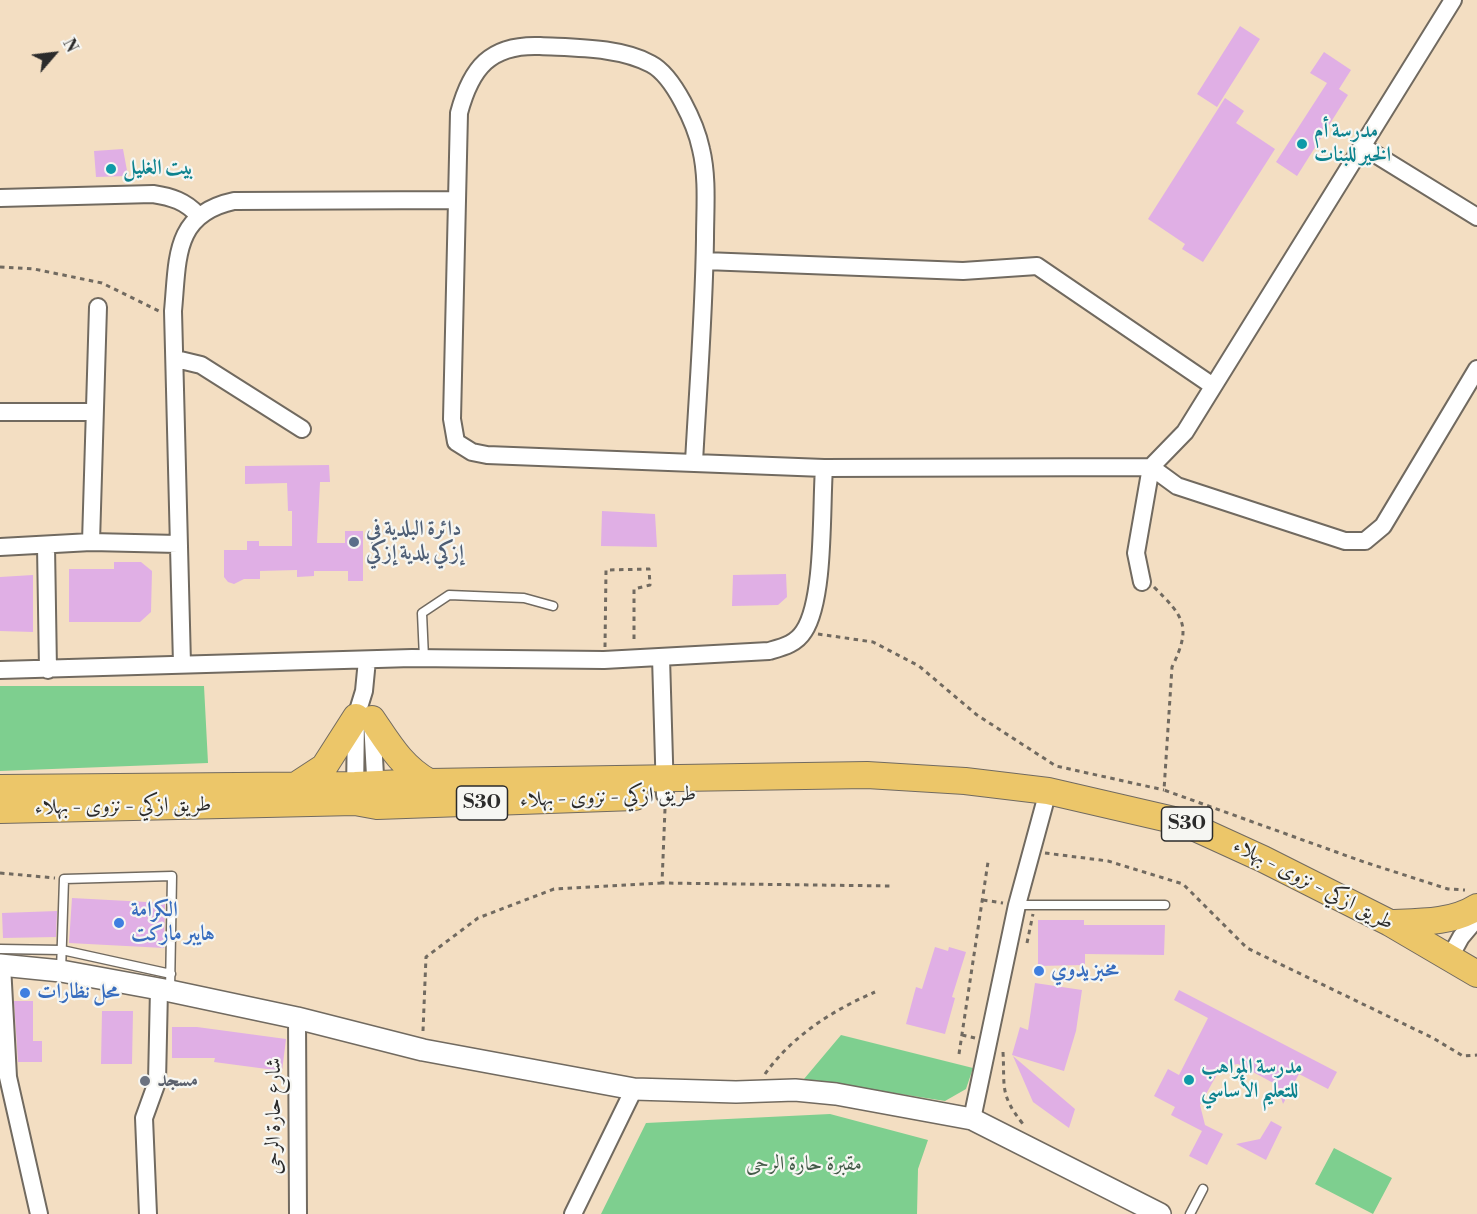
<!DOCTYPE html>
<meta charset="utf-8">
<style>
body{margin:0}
#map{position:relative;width:1477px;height:1214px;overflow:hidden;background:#f3dec2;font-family:"Libre Bodoni",serif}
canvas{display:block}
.north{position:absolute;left:24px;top:24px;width:60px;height:60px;-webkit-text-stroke:4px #f6f6f2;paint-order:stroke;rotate:62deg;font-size:16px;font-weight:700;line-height:24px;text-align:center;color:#2b2b2b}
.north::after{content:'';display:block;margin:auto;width:21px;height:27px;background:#2b2b2b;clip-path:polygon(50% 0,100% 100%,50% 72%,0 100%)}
</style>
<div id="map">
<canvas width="1477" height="1214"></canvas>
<div class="north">N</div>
</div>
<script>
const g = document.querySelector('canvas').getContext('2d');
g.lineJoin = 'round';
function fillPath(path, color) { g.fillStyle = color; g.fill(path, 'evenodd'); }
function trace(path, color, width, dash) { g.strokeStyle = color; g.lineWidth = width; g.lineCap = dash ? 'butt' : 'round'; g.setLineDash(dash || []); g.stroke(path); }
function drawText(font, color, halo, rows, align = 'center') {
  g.font = font + ' "Libre Bodoni",Amiri,serif'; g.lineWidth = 4.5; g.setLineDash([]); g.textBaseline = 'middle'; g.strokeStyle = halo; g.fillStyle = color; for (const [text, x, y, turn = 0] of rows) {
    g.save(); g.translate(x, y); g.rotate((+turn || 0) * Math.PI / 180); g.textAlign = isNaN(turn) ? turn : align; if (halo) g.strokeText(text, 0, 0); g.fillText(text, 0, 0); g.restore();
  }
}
const green = new Path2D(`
 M0,686h204l4,77 -208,8z
 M841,1035l132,33 -7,21 -21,12 -141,-22z
 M830,1114l98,26 -10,29 -1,45h-316l45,-91z
 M1334,1148l58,30 -19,36 -58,-30z`);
const building = new Path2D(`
 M1240,26l20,13 -43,68 -20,-13z
 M1324,52l27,18 -12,19 9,6 -51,81 -21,-14 51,-79 -17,-10z
 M1225,98l19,13 -8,12 39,26 -72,113 -21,-13 3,-5 -37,-25z
 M123,149l5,27 -32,1 -2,-26z
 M329,465l1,17h-10l-3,61h28v-12h18v50h-15v-10h-34v5l-17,1v-7l-37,1v8h-16l-10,5 -6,-2 -4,-5v-27h23v-9h12v5h33v-35h-4l-1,-28 -42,1v-18z
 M602,511l53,3 2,33 -56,-1z
 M114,562h27l11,9 -1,41 -11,10h-71v-53h45z
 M786,574l1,23 -9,8 -46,1 1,-31z
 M33,575v57l-33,-1v-54z
 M72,898l93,5 -1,45 -95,-5z
 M57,911l-1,26 -53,1 -1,-25z
 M1038,920h46v5h81l-1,30 -79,-1v11l-47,1z
 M935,947l13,4 1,-4 17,5 -14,45 3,1 -10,36 -39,-10 10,-37 6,2z
 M1035,983l47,7 -6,41 -12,40 -52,-16 8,-28 8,3z
 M1179,990l158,82 -9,17 -29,-15 -16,30 -6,-19 -39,-21 -17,3 -21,38 5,20 18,9 -16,31 -18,-9 13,-25 -31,-16 4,-8 -21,-11 14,-27 11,6 29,-57 -34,-18z
 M14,1001h19v40h9v21h-24z
 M102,1011h31l-1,53h-31z
 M172,1027h25l89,12 -4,32 -68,-9 1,-4h-43z
 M1013,1056l62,53 -6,19 -36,-26z
 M1271,1121l11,6 -16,33 -30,-16 24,-5z`);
const path = new Path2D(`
 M0,267l34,2 68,14 57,28
 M1154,587c30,30 38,39 18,80l-8,123 200,72 84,27 17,1
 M818,634l55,8 46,24 58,49 79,51 108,24
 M605,647l1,-77 43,-1 1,16 -16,4v53
 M665,809l-3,74 230,3
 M1045,853l63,8 75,23 64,64 186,90 30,18 14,-1
 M0,873l55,5
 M983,900l20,3
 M1027,943l6,-29
 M423,1031l3,-74 52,-39 76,-29 108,-6
 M962,1035l13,3
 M1003,1052c2,34 -4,42 20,72
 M959,1054l29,-192
 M765,1074c27,-38 68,-64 110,-82`);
const service = new Path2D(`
 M424,658l-2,-45 27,-18 75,3 29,8
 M1017,905h148
 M0,949l62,1 109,24
 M61,971l3,-92 108,-3 -2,115
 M1190,1214l13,-25`);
const minor = new Path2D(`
 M1362,146l115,71
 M0,198l153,-4c19,3 32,7 45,21
 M705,261l258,10 74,-5 176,120
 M176,359l25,6 101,64
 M0,412h94
 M694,462c4,-74 10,-148 11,-223 0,-29 3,-61 -4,-90 -5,-24 -27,-73 -50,-85 -31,-17 -76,-16 -111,-18 -50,-2 -69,22 -81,67l-7,306 4,23 16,10 15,3 337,13 327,-1 26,19 168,55h20l18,-15 94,-157
 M91,542l7,-235
 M46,546l2,124
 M0,547l91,-5 87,2
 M1142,582l-6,-29 15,-86 34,-35 268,-432
 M661,657l4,138
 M182,664l-9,-353c5,-52 0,-97 61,-110l223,-1
 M0,670l412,-12 192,2 165,-9c14,-4 27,-7 35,-20 21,-32 17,-123 20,-163
 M372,721l4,73
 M355,795l1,-78 8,-26 3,-31
 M1450,957l11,-20 16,-19
 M2,965l6,112 31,137
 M297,1018l1,196
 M972,1119l45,-214 31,-114
 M148,1214l-4,-96 13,-36 2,-93
 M573,1214l61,-125`);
const tertiary = new Path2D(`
 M0,965l61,6 109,20 127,27 126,32 211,39 102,3 59,-2 41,4 136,25 188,95`);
const primary = new Path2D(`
 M372,719c17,25 30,48 57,63
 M298,784l26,-17 32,-50
 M0,788l355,-3 74,-3 438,-7 98,6 83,10 134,31 81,37 127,64 87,51
 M0,810l355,-8 22,4 258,-9
 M1390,923c29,-1 62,0 87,-16`);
const markers = [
 [1302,144,6,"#0f9aa8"],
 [111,169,6,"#0f9aa8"],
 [354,542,6,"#5c6f8a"],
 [119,923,6,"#3f7fe0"],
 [1039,971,6,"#3f7fe0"],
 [25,993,6,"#3f7fe0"],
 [1189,1080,6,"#0f9aa8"],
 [145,1081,6,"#6b7280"]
];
const shields = [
 [482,803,51],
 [1187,824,51]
];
const shieldNames = [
 ["S30",482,803],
 ["S30",1187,824]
];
const cultureNames = [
 ["مدرسة أم",1314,132],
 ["الخير للبنات",1314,156],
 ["بيت الغليل",123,169],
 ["مدرسة المواهب",1201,1068],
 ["للتعليم الأساسي",1201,1092]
];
const serviceNames = [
 ["دائرة البلدية في",366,530],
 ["إزكي بلدية إزكي",366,554]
];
const streetNames = [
 ["طريق ازكي - نزوى - بهلاء",608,798,-2],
 ["طريق ازكي - نزوى - بهلاء",123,807,-1],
 ["طريق ازكي - نزوى - بهلاء",1313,885,27],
 ["شارع حارة الرحى",275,1116,-90]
];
const shopNames = [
 ["الكرامة",131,911],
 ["هايبر ماركت",131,935],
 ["مخبز يدوي",1051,971],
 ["محل نظارات",37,993]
];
const worshipNames = [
 ["مسجد",157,1081]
];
const parkNames = [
 ["مقبرة حارة الرحى",804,1165]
];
fillPath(green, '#7ecf8f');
fillPath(building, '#e0afe5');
trace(service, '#716a60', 11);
trace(minor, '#716a60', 20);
trace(tertiary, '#716a60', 24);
trace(primary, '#716a60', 28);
trace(path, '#716a60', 3, [4.5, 4.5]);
trace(service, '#fff', 8);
trace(minor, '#fff', 16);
trace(tertiary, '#fff', 21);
trace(primary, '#ecc669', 26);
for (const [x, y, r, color] of markers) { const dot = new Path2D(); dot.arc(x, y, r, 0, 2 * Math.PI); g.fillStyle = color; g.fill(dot); trace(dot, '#f6f6f2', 2); }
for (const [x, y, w] of shields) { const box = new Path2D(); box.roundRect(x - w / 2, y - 17, w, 34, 4.5); g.fillStyle = '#f6f6f2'; g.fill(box); trace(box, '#2b2b2b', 1.5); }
drawText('bold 20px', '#2b2b2b', null, shieldNames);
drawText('bold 21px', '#0d838f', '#f6f6f2', cultureNames, 'left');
drawText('bold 21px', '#4e5e75', '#f6f6f2', serviceNames, 'left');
drawText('21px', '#2b2b2b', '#f6f6f2', streetNames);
drawText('bold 21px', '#366cbe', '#f6f6f2', shopNames, 'left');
drawText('bold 21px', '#5b616d', '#f6f6f2', worshipNames, 'left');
drawText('21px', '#445c49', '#f6f6f2', parkNames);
</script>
